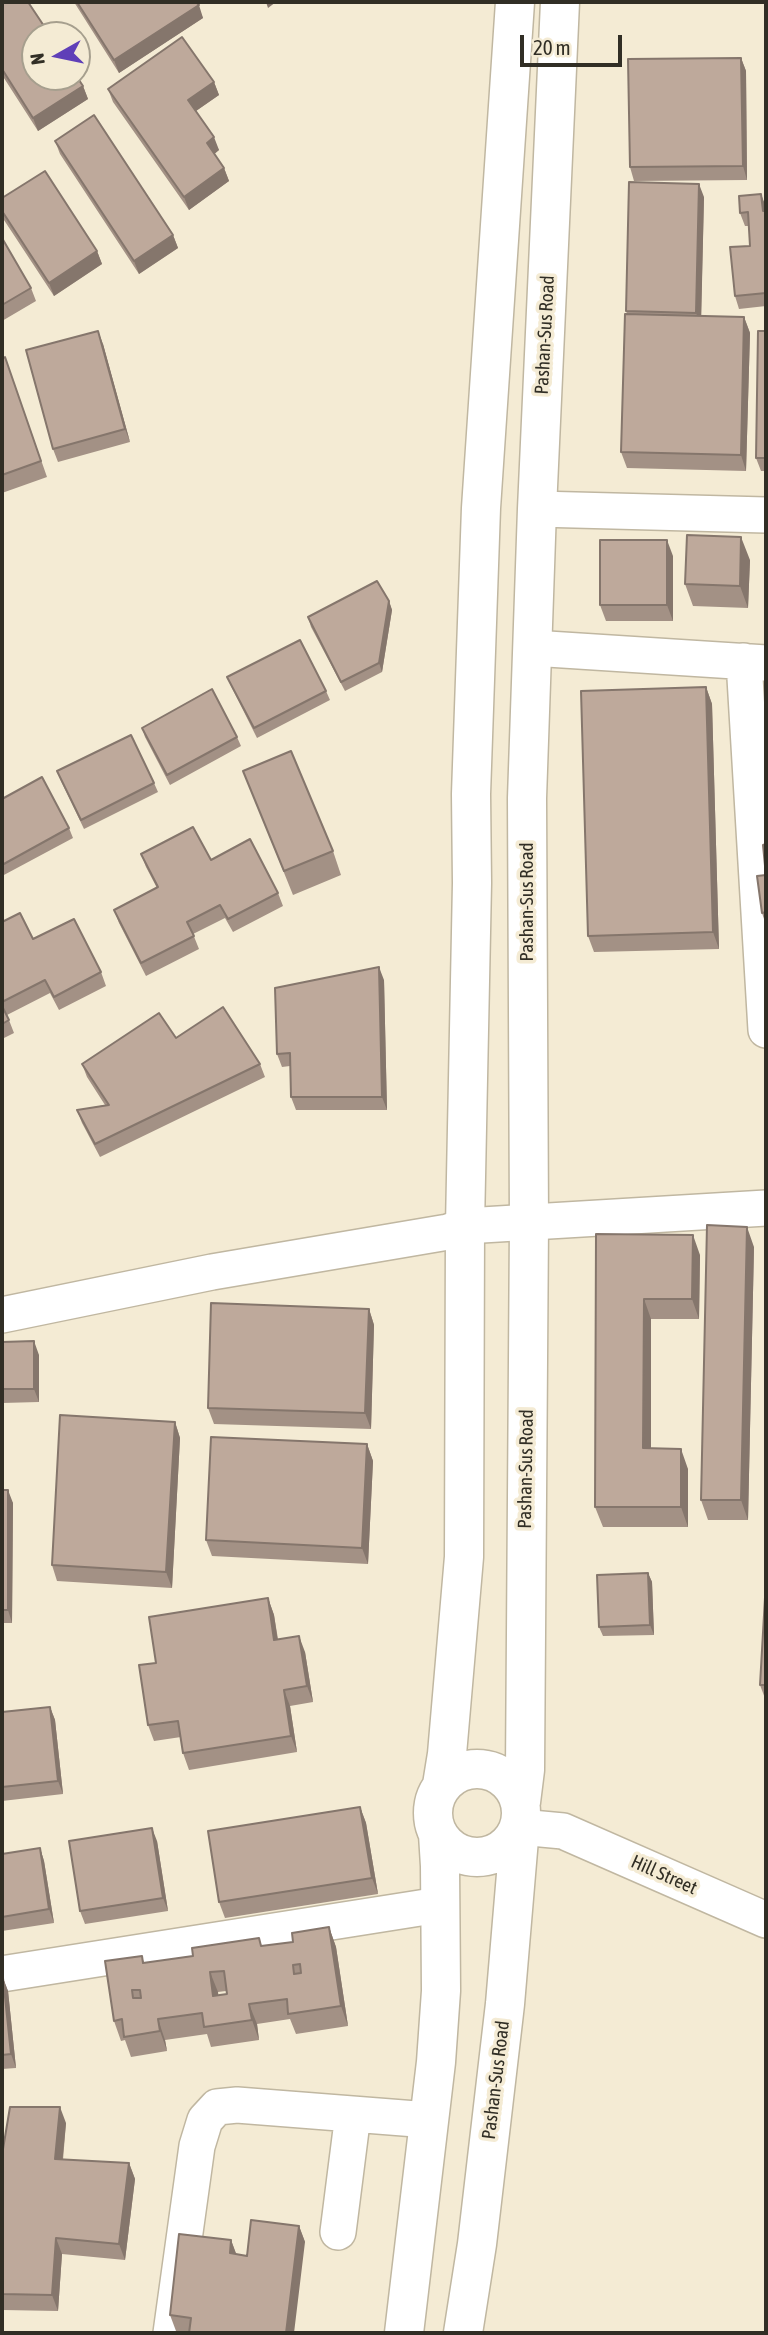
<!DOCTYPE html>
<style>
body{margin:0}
#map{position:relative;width:768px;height:2335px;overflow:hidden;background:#f4ebd4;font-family:"Asap Condensed",sans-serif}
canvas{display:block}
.frame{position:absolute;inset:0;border:4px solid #312e25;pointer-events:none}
.north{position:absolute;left:21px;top:21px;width:70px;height:70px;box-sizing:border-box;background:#f4ebd4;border:2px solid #a69f8e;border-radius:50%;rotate:261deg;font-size:19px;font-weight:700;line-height:28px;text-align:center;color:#312e25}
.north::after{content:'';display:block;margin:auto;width:24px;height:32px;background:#5f3fb8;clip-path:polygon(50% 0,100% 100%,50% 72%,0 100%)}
.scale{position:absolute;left:520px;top:35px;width:102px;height:32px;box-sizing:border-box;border:4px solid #312e25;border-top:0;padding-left:9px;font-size:21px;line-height:24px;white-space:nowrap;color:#312e25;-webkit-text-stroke:5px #f4ebd4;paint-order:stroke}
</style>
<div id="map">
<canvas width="768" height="2335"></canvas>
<div class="frame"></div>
<div class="north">N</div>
<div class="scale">20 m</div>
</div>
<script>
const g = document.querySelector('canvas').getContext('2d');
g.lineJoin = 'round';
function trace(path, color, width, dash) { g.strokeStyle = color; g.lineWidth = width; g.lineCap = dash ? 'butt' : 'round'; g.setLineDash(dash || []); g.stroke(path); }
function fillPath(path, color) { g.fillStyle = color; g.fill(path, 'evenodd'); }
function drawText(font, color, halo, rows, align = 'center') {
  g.font = font + ' "Asap Condensed",sans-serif'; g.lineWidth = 7; g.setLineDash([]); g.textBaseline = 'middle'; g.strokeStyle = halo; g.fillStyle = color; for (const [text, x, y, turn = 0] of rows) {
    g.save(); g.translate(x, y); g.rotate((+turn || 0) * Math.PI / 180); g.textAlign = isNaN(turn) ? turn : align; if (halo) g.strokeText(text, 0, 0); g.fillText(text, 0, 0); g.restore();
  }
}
const street = new Path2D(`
 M537,509l229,6
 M532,648l234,15
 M744,661l22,369
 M2,1315l210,-43 236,-40 17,-6 301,-18
 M520,1827l43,4 203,89
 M2,1974l437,-69
 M338,2232l15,-118
 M171,2333l26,-187 8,-26 12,-13 20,-2 192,15`);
const secondary = new Path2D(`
 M433 1813a44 44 0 1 1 88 0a44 44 0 1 1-88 0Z
 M442,1785l5,-31 17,-197 1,-331 7,-343 -1,-89 10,-286 34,-506
 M521,1802l4,-32 4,-547 -2,-425 10,-289 23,-507
 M404,2333l32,-271 5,-71 -1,-125 -2,-32
 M463,2333l14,-89 28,-240 15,-177`);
const wall = new Path2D(`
 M2,2l81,84 5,13 -50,32 -36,-56z
 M74,2h122l7,16 -84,55z
 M615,2h105l-104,1z
 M741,58l5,13 1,109 -113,1 -4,-14z
 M214,82l5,13 -23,16 23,39 -5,4 10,14 5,13 -40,29 -76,-108 -5,-13z
 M55,141l118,94 5,13 -39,26 -79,-120z
 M761,194l5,16v96l-27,3 -4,-13 15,-50 -1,-20h-4l-5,-13z
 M704,197l-3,119 43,1 6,16 -4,138 -119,-3 -6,-16 6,-138 -1,-3z
 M2,198l95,53 5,13 -48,32 -52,-79z
 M2,238l29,50 5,13 -34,20z
 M766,331v140h-5l-5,-13z
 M103,344l27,98 -72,20 -5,-13z
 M5,357l42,120 -45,16v-134z
 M673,556v65h-67l-6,-16z
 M750,560l-2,48 -55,-2 -8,-22z
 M389,601l3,9 -10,62 -37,19 -34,-64 -3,-10z
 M227,677l99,14 4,9 -73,38 -26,-52z
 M706,687l6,17 7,245 -125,3 -6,-16z
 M142,728l95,9 4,9 -71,39 -25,-48z
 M57,771l97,12 4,9 -74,37 -23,-48z
 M243,771l90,80 8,24 -48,20z
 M2,799l67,29 4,10 -71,38z
 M141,854l70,6 67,33 5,13 -50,26 -8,-14 -32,16 6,15 -53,27 -27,-53 -5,-13 43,-22 -11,-21z
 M766,875v47h-1l-3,-9z
 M2,922l31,17 68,33 5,14 -47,24 -9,-17 -43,22 7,18 -12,6z
 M384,980l3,130h-91l-5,-13 -1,-31 -8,1 -5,-13z
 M176,1038l84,26 5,13 -165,80 -18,-34 -5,-13 28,-5 -18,-28 -5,-13z
 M596,1234l104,21 -1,64h-48v129l37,21v58h-85l-8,-20z
 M754,1247l-6,273h-40l-7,-20z
 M369,1309l5,16 -3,104 -157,-5 -6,-16z
 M2,1342l37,13v47l-37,1z
 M175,1422l5,16 -8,150 -115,-7 -5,-16z
 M367,1444l6,17 -5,103 -156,-8 -6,-16z
 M2,1490l11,13 -1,120h-10z
 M648,1573l4,9 2,53 -51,1 -4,-9z
 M766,1580v121l-6,-16z
 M268,1598l6,17 4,24 27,13 8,50 -23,4 7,46 -108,18 -6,-17 -2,-16 -27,4 -6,-16 8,-62z
 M50,1707l5,13 8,74 -61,7v-89z
 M360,1807l6,16 12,71 -153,24 -6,-16z
 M157,1841l11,70 -83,13 -5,-13z
 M40,1848l4,13 10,62 -52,8v-77z
 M329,1927l7,20 12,79 -52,8 -6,-15 -33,5 2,16 -48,7 -4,-13 -42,6 2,11 -36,6 -6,-17 -4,1 -7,-20 28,-65 2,7 149,-21zM226,1991l1,3 -9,1v-3z
 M2,1978h1l5,13 8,77 -14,1z
 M66,2123l-3,37 66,3 6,16 -10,81 -63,-6 -4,57 -55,-1 -1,-5v-150z
 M299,2226l6,16 -116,91 -13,-2 -6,-16 61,-75 5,14 11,2z`);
const shadedWall = new Path2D(`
 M266,2h10l-8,6z
 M199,5l4,13 -84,55 -5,-13z
 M741,58l5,13 1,109 -4,-14z
 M214,82l5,13 -26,18 -5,-13z
 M83,86l5,13 -50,32 -5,-13z
 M214,137l5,13 -7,6 -5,-13z
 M224,168l5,13 -40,29 -5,-13z
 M699,184l5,13 -3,129 -5,-13z
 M761,194l5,13v14l-3,-10z
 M173,235l5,13 -39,26 -5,-13z
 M97,251l5,13 -48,32 -5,-13z
 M744,317l6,16 -4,138 -5,-16z
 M98,331l5,13 27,98 -5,-13z
 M741,537l9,23 -2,48 -8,-22z
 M667,540l6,16v65l-6,-16z
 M389,601l3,9 -10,62 -3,-9z
 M706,687l6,17 7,245 -6,-17z
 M379,967l5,13 3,130 -5,-13z
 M747,1227l7,20 -6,273 -7,-20z
 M693,1235l7,20 -1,64 -7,-20z
 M644,1299l7,20v149l-8,-20z
 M369,1309l5,16 -3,104 -6,-16z
 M34,1341l5,14v47l-5,-13z
 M175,1422l5,16 -8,150 -6,-16z
 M367,1444l6,17 -5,103 -6,-16z
 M681,1449l7,20v58l-7,-20z
 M8,1490l5,13 -1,120 -4,-13z
 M648,1573l4,9 2,53 -4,-10z
 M268,1598l6,17 6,41 -6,-16z
 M299,1636l6,16 8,50 -6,-16z
 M284,1690l6,16 7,46 -6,-16z
 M50,1707l5,13 8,74 -5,-13z
 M360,1807l6,16 12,71 -6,-16z
 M152,1828l5,13 11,70 -5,-13z
 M40,1848l4,13 10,62 -5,-14z
 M329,1927l7,20 12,79 -7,-20z
 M210,1972l8,20 3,24 -8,-20z
 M3,1978l5,13 8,77 -5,-14z
 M249,2004l8,20 2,16 -7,-20z
 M158,2019l7,21 2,11 -7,-20z
 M60,2107l6,16 -5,52 -6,-16z
 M129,2163l6,16 -10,81 -6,-16z
 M299,2226l6,16 -11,91h-8z
 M56,2238l6,16 -4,57 -6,-16z
 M231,2240l6,16 -7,-3z`);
const building = new Path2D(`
 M2,2h26l22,33h-15v42h42l6,9 -50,32 -31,-49z
 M77,2h119l3,3 -85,55z
 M182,37l32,45 -26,18 26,37 -7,6 17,25 -40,29 -76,-108z
 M741,58l2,108 -113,1 -2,-108z
 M765,61h1v39z
 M94,115l79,120 -39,26 -79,-120z
 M45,171l52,80 -48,32 -47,-72v-13z
 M629,182l70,2 -3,129 -70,-2z
 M761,194l2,17h3v82l-31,3 -5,-49 20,-1 -2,-34 -8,1 -1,-17z
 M2,238l29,50 -29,17z
 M625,314l119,3 -3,138 -120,-3z
 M98,331l27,98 -72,20 -27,-99z
 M758,331h8v127h-10z
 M5,357l36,104 -39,14v-116z
 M687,535l54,2 -1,49 -55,-2z
 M600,540h67v65h-67z
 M377,581l12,20 -10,62 -38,19 -33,-65z
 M300,640l26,51 -72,37 -27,-51z
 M706,687l7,245 -125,4 -7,-245z
 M212,689l25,48 -70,38 -25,-47z
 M131,735l23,48 -73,37 -24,-49z
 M291,751l42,100 -49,20 -41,-100z
 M42,777l27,51 -67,37v-66z
 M193,827l18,33 39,-21 28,54 -50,26 -8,-14 -33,17 7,14 -53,27 -27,-53 44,-23 -17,-33z
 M766,844v22h-1l-2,-21z
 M766,875v37l-4,1 -5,-37z
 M20,913l13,26 41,-20 27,53 -47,25 -9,-17 -43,22v-80z
 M379,967l3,130h-91l-1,-44 -13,1 -2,-66z
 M2,1006l7,14 -7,4z
 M223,1007l37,57 -165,80 -18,-34 32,-5 -27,-41 77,-51 17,25z
 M707,1225l40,2 -6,273h-40z
 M596,1234l97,1 -1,64h-48l-1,149 38,1v58h-86z
 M211,1303l158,6 -4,104 -157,-5z
 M34,1341v48h-32v-47z
 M60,1415l115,7 -9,150 -114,-7z
 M211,1437l156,7 -5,104 -156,-8z
 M2,1490h6v120h-6z
 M648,1573l2,52 -51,2 -2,-52z
 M766,1580v105h-6z
 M268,1598l6,42 25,-4 8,50 -23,4 7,46 -108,17 -5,-32 -30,4 -9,-60 17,-2 -7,-46z
 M50,1707l8,74 -56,6v-75z
 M360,1807l12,71 -153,24 -11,-71z
 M152,1828l11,70 -83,13 -11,-70z
 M40,1848l9,61 -47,8v-63z
 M329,1927l12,79 -53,8 -1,-15 -38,5 3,16 -48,7 -2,-14 -44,6 2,12 -36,6 -2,-18 -8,2 -9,-60 37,-5 1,7 50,-7 -1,-8 67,-10 2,8 32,-4 -1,-9zM300,1964l1,9 -7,1 -1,-9zM224,1971l3,23 -14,2 -3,-24zM132,1990h8l1,8h-8z
 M2,1978h1l8,76 -9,1z
 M10,2107h50l-5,52 74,4 -10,81 -63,-6 -4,57 -50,-1v-139z
 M251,2220l48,6 -13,107h-97l2,-15 -21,-3 9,-81 52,6 -1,13 17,3z`);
const streetNames = [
 ["Pashan-Sus Road",545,335,-87],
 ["Pashan-Sus Road",527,902,-90],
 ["Pashan-Sus Road",526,1469,-89],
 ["Hill Street",664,1875,24],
 ["Pashan-Sus Road",496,2080,-83]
];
trace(street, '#c0b7a1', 38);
trace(secondary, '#c0b7a1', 41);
trace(street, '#fff', 35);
trace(secondary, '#fff', 38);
fillPath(wall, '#a39185');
fillPath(shadedWall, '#85766c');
fillPath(building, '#bea99b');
trace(building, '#85766c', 2);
drawText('19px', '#312e25', '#f4ebd4', streetNames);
</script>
